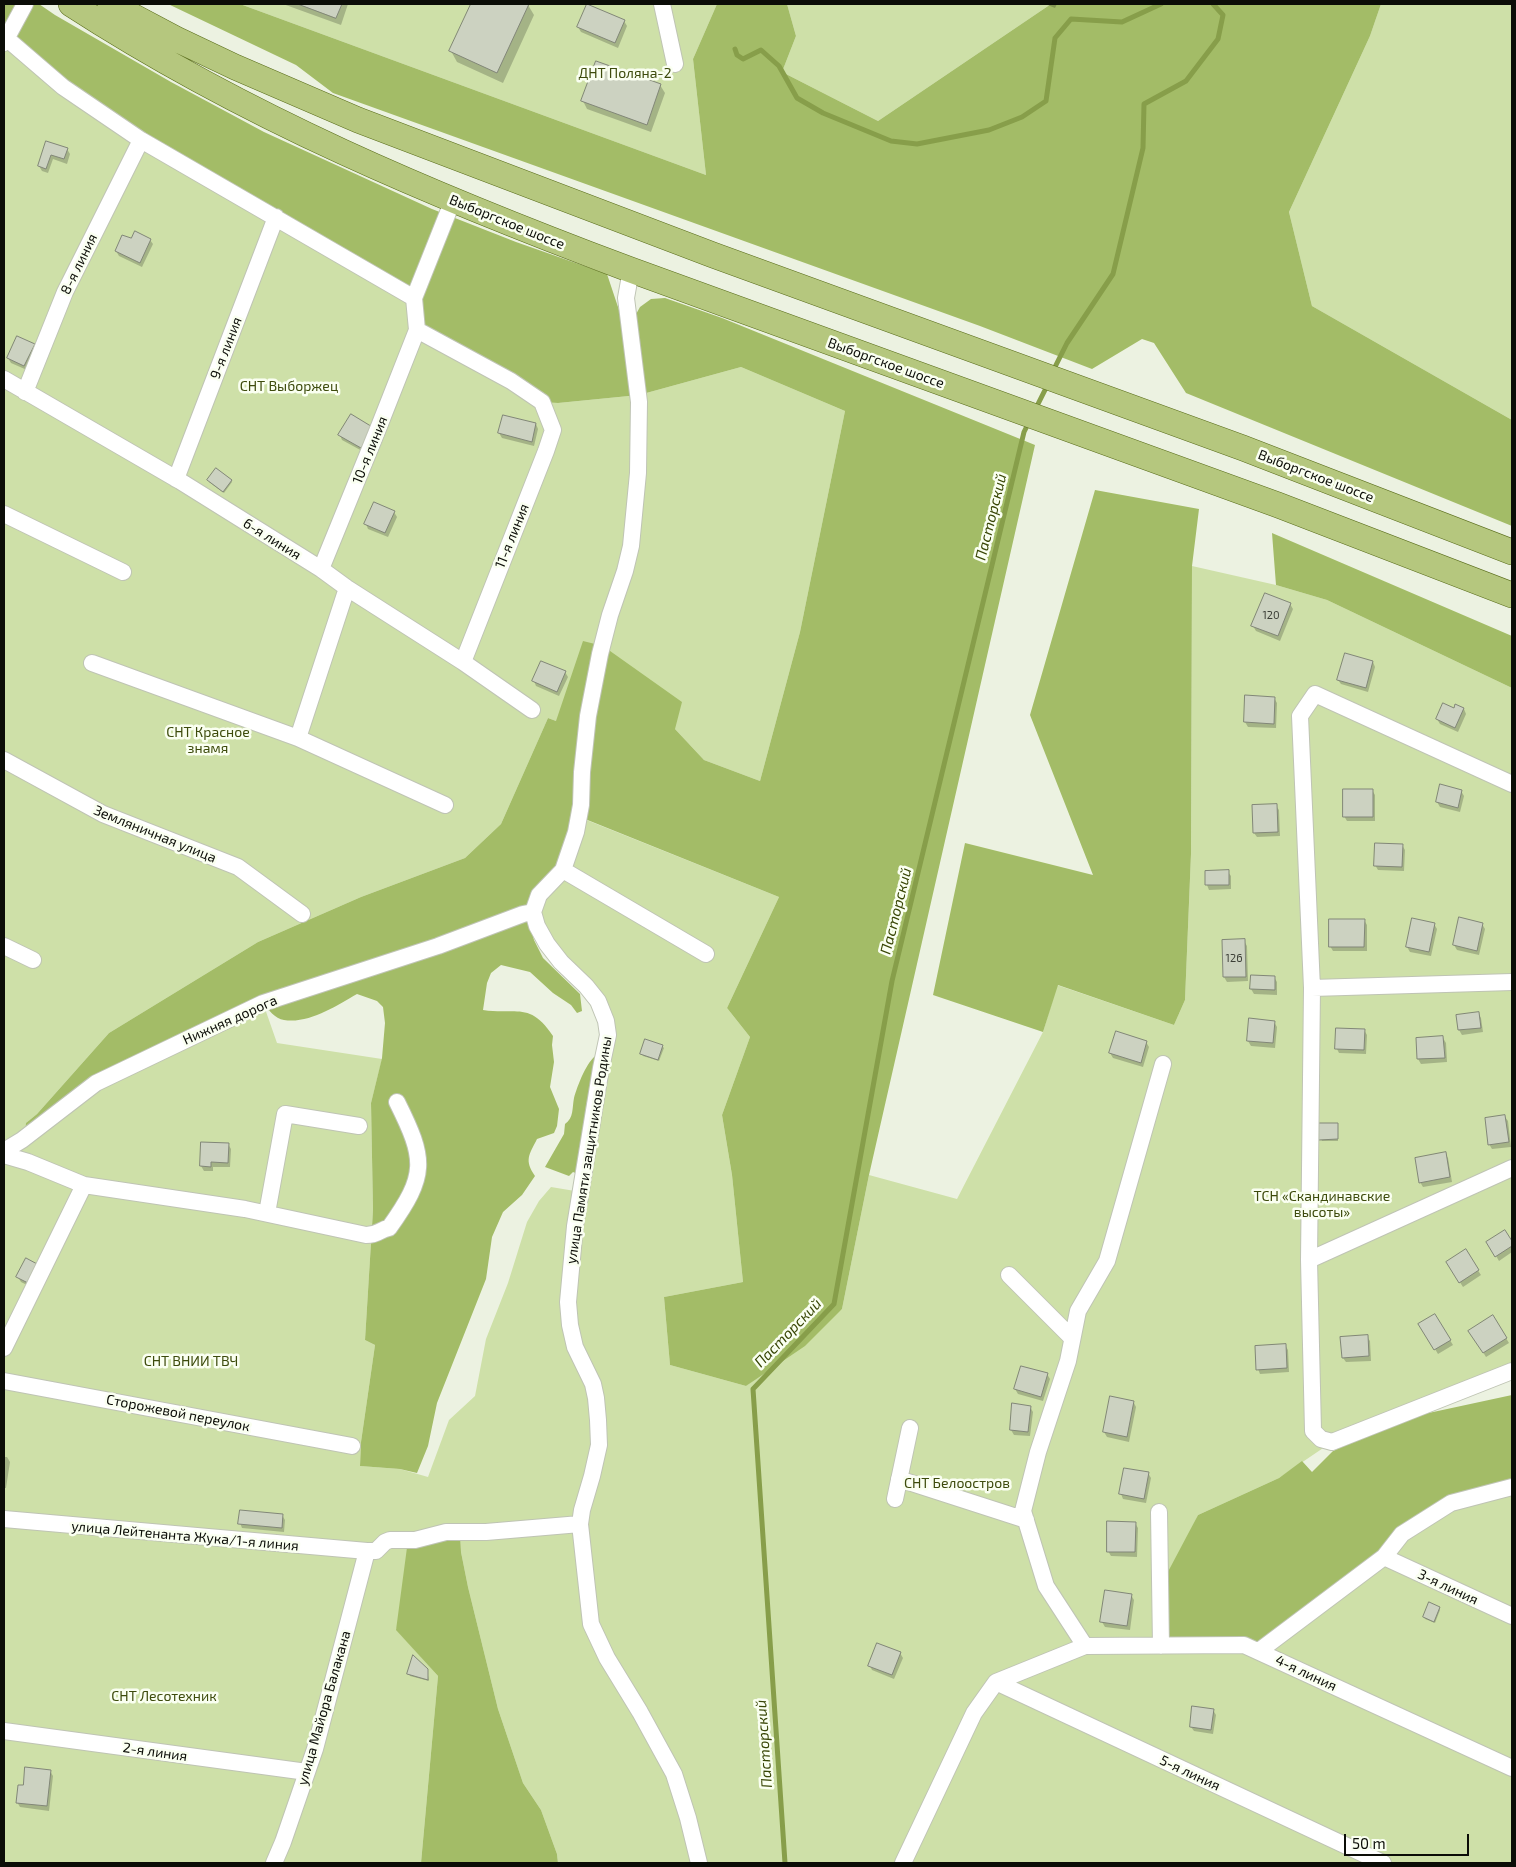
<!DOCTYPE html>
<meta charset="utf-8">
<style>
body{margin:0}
#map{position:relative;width:1516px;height:1867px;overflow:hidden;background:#ecf2e1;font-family:"Exo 2",sans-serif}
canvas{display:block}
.frame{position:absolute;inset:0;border:5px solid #0b0d07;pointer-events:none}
.scale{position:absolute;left:1344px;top:1834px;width:125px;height:22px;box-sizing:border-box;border:2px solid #0b0d07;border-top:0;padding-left:6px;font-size:15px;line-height:18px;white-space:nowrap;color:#0b0d07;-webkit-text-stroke:4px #fafff1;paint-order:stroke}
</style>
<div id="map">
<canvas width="1516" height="1867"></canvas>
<div class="frame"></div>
<div class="scale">50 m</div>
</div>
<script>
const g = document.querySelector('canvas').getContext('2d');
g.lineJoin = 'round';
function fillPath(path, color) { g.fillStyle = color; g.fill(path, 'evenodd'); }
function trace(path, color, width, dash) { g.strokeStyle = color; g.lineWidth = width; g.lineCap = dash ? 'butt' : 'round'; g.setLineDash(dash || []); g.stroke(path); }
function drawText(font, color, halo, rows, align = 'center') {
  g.font = font + ' "Exo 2",sans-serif'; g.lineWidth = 5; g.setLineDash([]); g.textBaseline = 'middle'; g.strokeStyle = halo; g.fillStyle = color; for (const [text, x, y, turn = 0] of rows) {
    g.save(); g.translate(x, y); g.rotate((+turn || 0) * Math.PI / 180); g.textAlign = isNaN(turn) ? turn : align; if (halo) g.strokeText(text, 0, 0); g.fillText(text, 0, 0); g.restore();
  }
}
const green = new Path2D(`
 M240,4h477l-24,55 13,116z
 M787,4h264l-173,117 -96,-49 14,-36z
 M1381,4h131v416l-200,-114 -23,-94 81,-176z
 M4,41l351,223 187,137 16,2 81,-8 102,-28 104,44 -45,221 -40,149 -56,-21 -29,-31 -119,-8 -8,-3 -47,106 -36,34 -104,39 -103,45 -149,91 -72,81 -11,9 70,-40 167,-80 14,40 105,16 -11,44 2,107 -8,130 10,5 -14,97 -1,24 40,3 28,8 21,-57 26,-24 11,-57 22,-56 19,-61 12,-21 12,-14 30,5 26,-166 -73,-111 45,-98 200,80 -52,111 23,29 -28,78 10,60 11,107 -79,15 6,68 76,21 96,-77 27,-134 88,24 86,-167 14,-47 117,40 11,-25 6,-146 1,-288 84,19 51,15 185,88v683l-180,71 -53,36 -81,37 -12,25 265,-37 61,-15v375h-954l-1,-9 -16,-44 -18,-27 -25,-74 -30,-122 -7,-35 -1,-20 -64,97 42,47 -17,187h-417z`);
const forest = new Path2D(`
 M4,4h35l16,11 116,67 93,50 168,77 84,33 91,32 13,39 15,3 5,-9 11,-8 14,-1 57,20 313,127 -166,730 -27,134 -37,37 -59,40 -76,-21 -6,-68 79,-15 -11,-107 -10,-60 28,-78 -23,-29 52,-111 -199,-80 -4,15 -48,87 6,21 9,18 37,36 2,17 -5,2 -6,-8 -18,-12 -23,-21 -29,-7 -10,8 -4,10 -4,27c33,5 47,-9 70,26l-1,9 2,17 -4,25 9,22 -2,17 -3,7 -17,6c-8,16 -13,21 -2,37l-13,19 -19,17 -11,25 -6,42 -49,124 -9,43 -11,27 -17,-4 -40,-3 1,-24 14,-97 -10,-5 8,-130 -2,-107 11,-45 3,-35 -2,-16 -6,-6 -20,-7c-21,12 -48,30 -73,26 -9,-1 -16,-11 -21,-17l-167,80 -71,54 1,-14 11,-9 72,-81 149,-91 103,-45 104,-39 36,-34 47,-106 8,3 27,-80 20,5 79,56 -7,27 29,31 56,21 40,-149 45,-221 -104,-44 -102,28 -81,8 -16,-1 -119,-69 -9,-30 -201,-122 -209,-140z
 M168,4h72l466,171 -13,-116 24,-55h70l9,32 -14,36 96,49 173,-117h330l-11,32 -81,176 23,94 200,114v106l-326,-133 -32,-50 -12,-4 -50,30 -112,-43 -647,-233 -37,-28z
 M1095,490l104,19 -7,57 -1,288 -6,146 -11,25 -116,-40 -15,47 -110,-37 32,-152 128,32 -63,-160z
 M1272,533l240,103v52l-185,-88 -51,-15z
 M597,1055l-11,51 -6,69 -7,-3 -4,4 -24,-9 19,-33 1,-10c9,-6 7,-16 9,-26 3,-11 13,-38 23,-43z
 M1512,1395v93l-61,15 -191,147 -97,-4 -2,-61 37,-70 81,-37 23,-17 10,11 21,-21 77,-34z
 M460,1532l1,20 7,35 30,122 25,74 18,27 16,44 1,9h-137l17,-187 -42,-46 12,-90z`);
const shadow = new Path2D(`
 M283,4h65l-7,21z
 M472,4h54l2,1 6,10 -31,68 -46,-21 -6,-11z
 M1045,4h12l-2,4z
 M624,21l3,5 -9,22 -37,-16 -3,-5z
 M660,85l5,8 -14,39 -64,-23 -4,-8z
 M47,142l20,7 3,5 -3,10 -14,-5 -5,14 -6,-2 -3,-5z
 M150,240l3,4 -11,23 -23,-11 -3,-5z
 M34,345l2,5 -9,20 -16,-7 -3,-5z
 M536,424l2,5 -4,17 -32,-8 -3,-5z
 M373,429l-9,23 -22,-12 -2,-5z
 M231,480l1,2 -8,11 -15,-11z
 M394,512l3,5 -9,20 -20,-8 -2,-5z
 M1290,604l3,5 -13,32 -24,-10 -3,-5z
 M1373,662l2,5 -7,25 -27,-8 -3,-4z
 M565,672l3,5 -9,19 -23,-10 -2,-5z
 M1274,698l3,5 -1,25 -28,-1 -3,-5z
 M1456,706l8,3 2,5 -8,18 -18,-8 -3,-5 17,-10z
 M1372,790l3,5v26h-28l-3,-5z
 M1461,791l3,5 -4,16 -20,-5 -3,-5z
 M1276,806l3,4 1,26 -23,1 -3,-4z
 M1402,845l3,5 -1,21 -26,-1 -3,-5z
 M1228,872l3,4v13l-22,1 -2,-5z
 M1364,920l3,5v26h-34l-3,-5z
 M1434,924l3,5 -6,27 -21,-4 -3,-5z
 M1482,924l3,5 -6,26 -22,-5 -3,-5z
 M1244,941l3,5 1,35 -21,1 -3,-5z
 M1274,977l3,5v13l-23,-1 -3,-5z
 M1478,1013l3,5 2,14 -21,3 -3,-5 -1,-14z
 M1274,1022l3,5 -2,21 -24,-2 -3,-5z
 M1364,1030l3,5 -1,19 -27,-1 -2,-4z
 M1443,1038l3,5 1,19 -26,2 -3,-5z
 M1146,1042l3,5 -6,20 -30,-9 -3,-5z
 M662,1046l2,2 -5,13 -16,-5 -1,-2z
 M1505,1117l3,4 3,26 -19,2 -3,-5z
 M1337,1124l1,17h-16l-1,-2z
 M228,1144l3,5 -1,18h-17v4h-9l-3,-5z
 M1445,1154l3,4 4,24 -29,5 -3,-5z
 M1505,1232l7,11v9l-13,9 -11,-19z
 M1465,1251l16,24 -18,12 -16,-25z
 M38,1266l-5,22 -12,-6 -3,-5z
 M1435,1316l18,29 -15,9 -18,-30z
 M1493,1317l16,26 -23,14 -16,-26z
 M1367,1337l3,4 1,20 -25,1 -3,-4z
 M1285,1345l3,5 1,22 -29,2 -2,-5z
 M1047,1374l3,5 -7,22 -25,-7 -3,-5z
 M1134,1403l2,4 -7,35 -22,-5 -3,-5z
 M1030,1407l3,5 -3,24 -16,-1 -3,-5z
 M4,1457h3l3,5 -4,26h-2z
 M1148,1473l3,5 -5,25 -23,-4 -2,-5z
 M282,1515l3,5 -1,12 -42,-4 -2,-5z
 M1135,1523l3,5 -1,29 -26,-1 -3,-5z
 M1131,1595l3,5 -4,30 -25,-3 -3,-5z
 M1439,1608l1,2 -5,13 -10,-4 -1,-2z
 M900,1653l3,5 -9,21 -22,-9 -2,-4z
 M427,1670l2,11 -19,-5 -1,-2z
 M1213,1710l3,5 -3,19 -19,-3 -3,-4z
 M50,1771l3,5 -4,35 -29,-4 -3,-5 7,-15z`);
const stream = new Path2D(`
 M735,49l2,6 6,4 18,-9 18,16 18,32 26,15 68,28 26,3 72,-14 33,-13 24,-16 9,-63 16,-19 51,3 39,-18
 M1053,371l14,-28 46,-69 30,-126 1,-44 42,-23 32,-42 5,-24 -10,-11
 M1035,410l13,-26
 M785,1863l-32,-474 81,-85 58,-323 132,-549 5,-10`);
const building = new Path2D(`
 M298,4h44l-6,14z
 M471,4h58l-32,69 -48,-22z
 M587,4l38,16 -10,23 -38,-16z
 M596,61l65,23 -14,41 -66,-24z
 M46,141l22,7 -4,11 -13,-4 -5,14 -8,-3z
 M135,231l16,8 -11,24 -25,-12 7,-16 9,3z
 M17,336l18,8 -11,22 -17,-8z
 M351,414l23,14 -13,20 -23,-13z
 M503,415l33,8 -4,19 -34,-9z
 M216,468l16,12 -9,12 -16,-12z
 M374,502l21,9 -10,22 -21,-9z
 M1265,593l26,10 -13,33 -27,-10z
 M1345,653l28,8 -7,27 -29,-8z
 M541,661l25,10 -9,21 -25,-11z
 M1245,695l30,2 -1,27 -30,-2z
 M1443,703l11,5 1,-4 9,4 -9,20 -19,-9z
 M1440,784l22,6 -4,18 -22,-6z
 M1343,789h30v28h-30z
 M1277,804l1,28 -25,1 -1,-28z
 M1375,843l28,1 -1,23 -28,-1z
 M1229,870v15h-24v-14z
 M1459,917l24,6 -6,28 -24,-6z
 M1412,918l23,5 -6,29 -23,-5z
 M1329,919h36l-1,28h-35z
 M1245,939l1,38h-23l-1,-37z
 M1251,975l24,1v14l-25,-1z
 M1479,1012l2,16 -23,2 -2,-15z
 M1249,1018l26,3 -2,22 -26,-2z
 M1336,1028l29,1 -1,21 -29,-1z
 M1116,1031l31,10 -6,22 -32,-10z
 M1443,1036l2,22 -28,1 -1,-21z
 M645,1039l18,6 -5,15 -18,-6z
 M1505,1115l4,27 -21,3 -3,-27z
 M1319,1123h19v16l-19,1z
 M201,1142l28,1 -1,20 -17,-1v5l-11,-1z
 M1446,1152l4,25 -31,6 -4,-25z
 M1505,1230l7,11v5l-17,11 -9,-15z
 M1466,1249l13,21 -20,13 -13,-21z
 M26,1258l13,7 -9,19 -14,-7z
 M1435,1314l16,26 -17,10 -16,-26z
 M1493,1315l14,23 -24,15 -15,-22z
 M1368,1335l1,21 -27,2 -2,-21z
 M1286,1344l1,24 -31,2 -1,-24z
 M1021,1366l27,7 -7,24 -27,-8z
 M1110,1396l24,5 -7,36 -24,-5z
 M1012,1403l19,3 -3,26 -18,-2z
 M1124,1468l25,4 -5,27 -25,-5z
 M240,1510l43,4 -1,14 -44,-4z
 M1107,1521l29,1 -1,30h-28z
 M1105,1590l27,4 -5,32 -27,-4z
 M1429,1602l11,5 -6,15 -11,-5z
 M877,1643l24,9 -9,23 -24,-9z
 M413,1655l15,14v11l-21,-6z
 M1192,1706l22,3 -3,21 -21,-3z
 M25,1767l26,3 -4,36 -31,-3 2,-18h5z`);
const street = new Path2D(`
 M662,4l13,60
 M6,38l57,49 78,53 273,158 3,32 94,51 31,21 11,28 -7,21 -83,211
 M4,43l21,-39
 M631,270l-5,28 13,104 -1,71 -7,73 -6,25 -15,44 -10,39 -12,62 -6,56 -1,33 -5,27 -13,38 -24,25 -6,17 4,14 10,18 14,18 25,24 12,15 8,20 2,14 -7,33 -26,158 -7,76 2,23 5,22 18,37 3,14 2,22 1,25 -7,31 -10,34 -2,14 11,100 16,34 33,54 34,62 14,44 11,45
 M414,298l39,-98
 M4,379l176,102 141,88 26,19 116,74 69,48
 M25,392l40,-100 76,-152
 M176,479l100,-262
 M4,514l119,58
 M321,569l57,-140 39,-99
 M92,663l206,75 147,67
 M298,738l49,-150
 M4,760l99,54 135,53 64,47
 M1512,784l-197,-90 -15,22 12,272 -3,272 4,171 8,8 11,3 180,-71
 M563,870l143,84
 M4,946l29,14
 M1312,988l200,-6
 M4,1151l18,-11 74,-57 167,-80 175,-57 85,-32 10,-2
 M4,1155l24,7 56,23 161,24 121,26c13,0 14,-6 23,-7 38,-53 37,-68 8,-126
 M267,1213l18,-99 74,12
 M1309,1260l203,-92
 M1009,1275l63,63
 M4,1348l80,-163
 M4,1381l348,65
 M899,1479l127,41
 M895,1499l15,-71
 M1159,1512l2,134
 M4,1519l363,32h9l9,-9 5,-2h25l31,-8h40l94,-8
 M1384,1557l128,59
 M1085,1646l-39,-60 -23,-75 15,-59 30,-91 10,-50 29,-50 56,-197
 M1259,1651l125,-94 18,-23 49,-31 61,-16
 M996,1682l387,181
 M4,1731l303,41
 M274,1863l9,-21 32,-93 52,-198
 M903,1863l71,-150 22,-31 89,-36 159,-1 268,123`);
const primary = new Path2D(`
 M71,4c174,113 365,193 560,266l647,235 234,90
 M110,4l66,35 59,28 123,53 355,135 530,193 269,104`);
const numberNames = [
 ["120",1271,615],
 ["126",1234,958]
];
const parkNames = [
 ["ДНТ Поляна-2",625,73],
 ["СНТ Выборжец",289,386],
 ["СНТ Красное",208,732],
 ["знамя",208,748],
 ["ТСН «Скандинавские",1322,1196],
 ["высоты»",1322,1212],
 ["СНТ ВНИИ ТВЧ",191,1361],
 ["СНТ Белоостров",957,1483],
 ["СНТ Лесотехник",164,1696]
];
const streetNames = [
 ["Выборгское шоссе",507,222,22],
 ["8-я линия",79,264,-64],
 ["9-я линия",226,348,-69],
 ["Выборгское шоссе",886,363,20],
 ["10-я линия",370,450,-68],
 ["Выборгское шоссе",1316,476,21],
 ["11-я линия",512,536,-68],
 ["6-я линия",272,539,32],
 ["Земляничная улица",155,834,22],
 ["Нижняя дорога",230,1020,-24],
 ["улица Памяти защитников Родины",589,1150,-81],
 ["Сторожевой переулок",178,1413,11],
 ["улица Лейтенанта Жука/1-я линия",185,1536,5],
 ["3-я линия",1448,1587,25],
 ["4-я линия",1306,1673,25],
 ["улица Майора Балакана",324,1708,-74],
 ["2-я линия",155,1752,8],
 ["5-я линия",1190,1773,25]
];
const waterNames = [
 ["Пасторский",991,517,-76],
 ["Пасторский",896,911,-76],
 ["Пасторский",788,1333,-46],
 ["Пасторский",764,1744,-94]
];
fillPath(green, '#cee0a8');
fillPath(forest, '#a3bc67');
fillPath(shadow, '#0003');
trace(stream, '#879e4a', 5);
fillPath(building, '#ccd2c1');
trace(building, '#828778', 1);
trace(street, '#bfc4b4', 18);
trace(primary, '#5a6d1c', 26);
trace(street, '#fff', 16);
trace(primary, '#b5c77e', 25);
drawText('11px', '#3b3e36', null, numberNames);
drawText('14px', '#3d4b0c', '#fafff1', parkNames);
drawText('14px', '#0b0d07', '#fafff1', streetNames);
drawText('italic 15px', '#384605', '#fafff1', waterNames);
</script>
